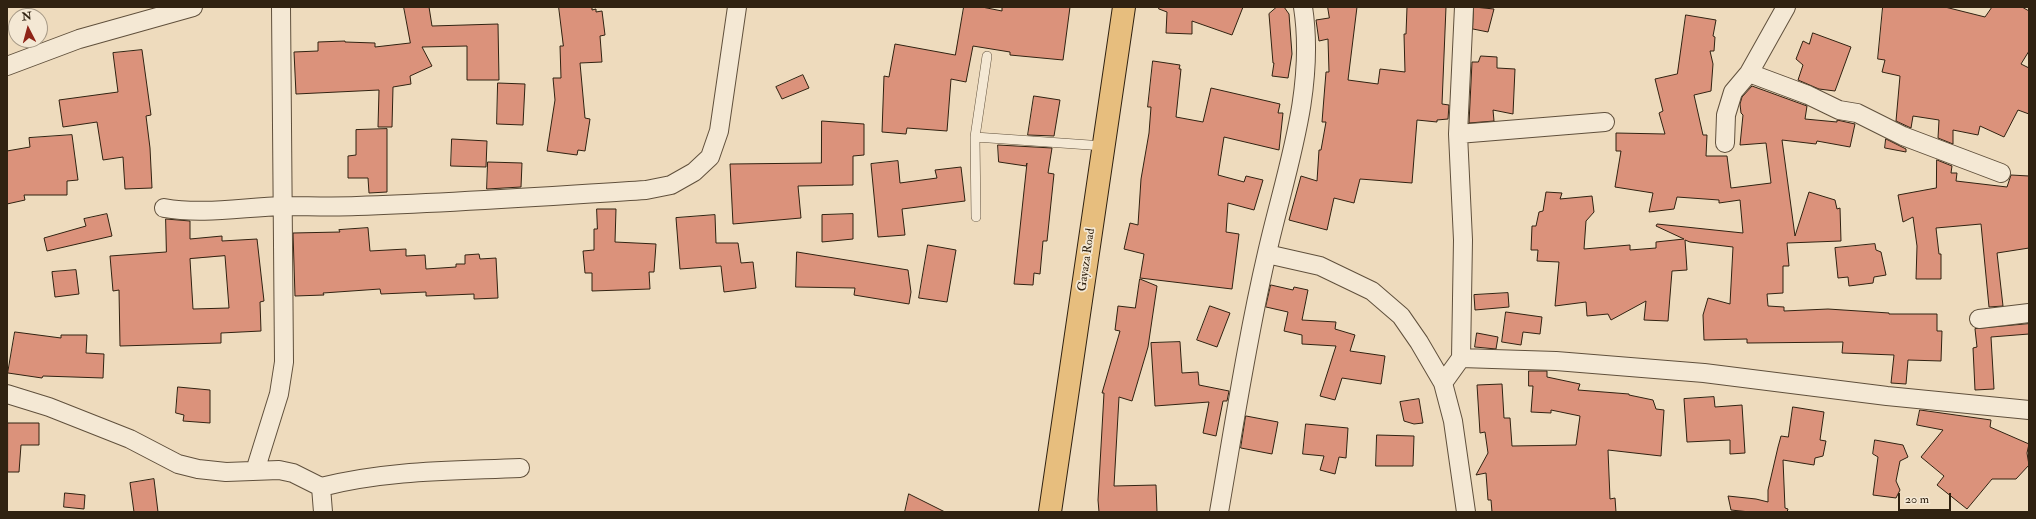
<!DOCTYPE html>
<style>
body{margin:0}
#map{position:relative;width:2036px;height:519px;overflow:hidden;background:#eedbbd;font-family:"IM FELL Double Pica",serif}
canvas{display:block}
.frame{position:absolute;inset:0;border:8px solid #302211;pointer-events:none}
.north{position:absolute;left:8px;top:8px;width:40px;height:40px;box-sizing:border-box;background:#f4e8d4;border:1px solid #a69986;border-radius:50%;rotate:354deg;font-size:11px;font-weight:700;line-height:16px;text-align:center;color:#302211}
.north::after{content:'';display:block;margin:auto;width:14px;height:18px;background:#8f2418;clip-path:polygon(50% 0,100% 100%,50% 72%,0 100%)}
.scale{position:absolute;left:1898px;top:493px;width:53px;height:18px;box-sizing:border-box;border:2px solid #302211;border-top:0;padding-left:5px;font-size:12px;line-height:14px;white-space:nowrap;color:#302211;-webkit-text-stroke:3px #f4e8d4;paint-order:stroke}
</style>
<div id="map">
<canvas width="2036" height="519"></canvas>
<div class="frame"></div>
<div class="north">N</div>
<div class="scale">20 m</div>
</div>
<script>
const g = document.querySelector('canvas').getContext('2d');
g.lineJoin = 'round';
function fillPath(path, color) { g.fillStyle = color; g.fill(path, 'evenodd'); }
function trace(path, color, width, dash) { g.strokeStyle = color; g.lineWidth = width; g.lineCap = dash ? 'butt' : 'round'; g.setLineDash(dash || []); g.stroke(path); }
function drawText(font, color, halo, rows, align = 'center') {
  g.font = font + ' "IM FELL Double Pica",serif'; g.lineWidth = 3.5; g.setLineDash([]); g.textBaseline = 'middle'; g.strokeStyle = halo; g.fillStyle = color; for (const [text, x, y, turn = 0] of rows) {
    g.save(); g.translate(x, y); g.rotate((+turn || 0) * Math.PI / 180); g.textAlign = isNaN(turn) ? turn : align; if (halo) g.strokeText(text, 0, 0); g.fillText(text, 0, 0); g.restore();
  }
}
const building = new Path2D(`
 M404,7h25l3,19 66,-2 1,56h-32v-34l-45,1 10,19 -22,10 1,8 -18,3 -1,40h-14l1,-37 -83,4 -2,-42 24,-1v-9l27,-1v1l30,1v4l35,-4z
 M559,7h33v3l4,-1v3l6,-1 3,24 -5,1 2,26 -22,1 5,55 5,1 -5,32 -7,-1 -1,5 -30,-4 8,-51 -2,-22h8l-1,-32h3z
 M964,7h18l20,4v-4h68l-7,53 -53,-5v-3l-37,-6 -7,36 -15,-3 -4,52 -40,-3 -1,6 -24,-2 2,-56 5,1 6,-33 60,11z
 M1159,7h84l-11,28 -40,-14v13l-26,-1 1,-21 -8,-3z
 M1277,7h7l5,7 3,40 -4,24 -16,-2 2,-13h-1l-4,-49z
 M1328,7h29l-9,73 30,4 2,-15 25,3 -1,-38h2l1,-27h39l-4,97 7,1 -1,14 -11,1v2l-20,-2 -5,63 -52,-4 -6,24 -20,-5 -7,32 -38,-10 12,-44 16,5 2,-31h2l5,-28h-4l4,-50h3l-1,-33 -9,2 -3,-21 13,-2z
 M1474,7l20,2 -6,23 -15,-3z
 M1883,7h62l40,10 7,-10h30l7,4v40l-8,13 8,4v46l-11,-4 -14,27 -24,-11 -2,9 -25,-5v14l-15,-6 1,-18 -26,-4 -2,12 -15,-7 4,-45 -18,-4 3,-12 -7,-1z
 M1686,15l30,5 -3,16 2,1 -1,14h-4l3,13 -2,27 -17,4 9,40h4l-1,21h21l4,32 40,-5 -5,-40 -26,2 3,-30 -2,-2 -1,-9 2,-7 10,-11 55,20 -2,13 32,3v-2l18,4 -5,23 -33,-6 -1,3 -34,-4 13,96 14,-44 26,8 2,9 3,-1 1,33 -54,2 2,23h-6v27l-16,1 1,12 16,1v4l44,-2 61,4v1h48v17h5l-1,30 -33,-1 -2,24 -15,-1 3,-28 -52,-2 1,-11 -96,1v-4l-43,1 -1,-25 5,-17 22,6 3,-57 -43,-5 -5,-2 2,30 -15,1 -4,50 -24,-1 2,-19 -35,19 -3,-6 -21,2 -1,-14 -31,4 4,-44 -22,-1 1,-11h-7l1,-24h4l3,-14 4,-1 3,-19 16,1 -2,6 32,-3 2,16 -8,9 -2,28 46,-4v5l26,-2v-6l28,-3 -28,-13 1,-2 86,9 -3,-33 -21,3v-3l-42,-3 -3,12 -25,3 4,-19 -38,-6 6,-36h-5v-18l49,1 -6,-21 4,-2 -8,-32 22,-5z
 M1813,33l38,14 -16,44 -16,-2 -21,-9 5,-15 -7,-6 7,-18 6,3z
 M142,50l9,65 -5,1 4,32 2,40 -27,1 -2,-32 -20,3 -6,-38 -34,5 -4,-27 59,-8 -5,-39z
 M1481,56l16,1v11l18,1 -2,45 -20,-4 1,11 -25,2 3,-61h6z
 M1153,61l27,4 -1,4h2l-5,48 27,5 8,-34 69,16 -2,9h5l-4,37 -55,-13 -6,38 26,7 2,-6 17,4 -9,30 -26,-7 -2,29 13,2 -7,55 -92,-11 4,-24 -20,-5 6,-26 8,2 3,-46 8,-46 2,-26h-3z
 M803,75l6,13 -27,11 -6,-12z
 M498,83l27,1 -2,41 -26,-1z
 M1034,96l26,4 -6,36 -26,-1z
 M822,121l42,3v31l-11,1v29l-55,1 3,32 -68,6 -3,-60 91,-1z
 M387,129v63l-18,1 -1,-15h-20v-22l8,-1v-25z
 M72,135l6,45 -11,1v14h-43l1,5 -18,4v-53l23,-4 -1,-9z
 M452,139l35,2 -1,26 -35,-1z
 M1886,139l20,10v3l-21,-4z
 M998,145l54,3 -4,25 6,1 -7,67h-4l-3,33 -6,-1 -1,12 -19,-1 13,-121 -1,3 -27,-4z
 M1937,160l15,6 -1,7h6l-1,8 51,6 4,-12 18,1v72l-32,5 6,53 -14,1 -8,-83 -45,4 3,26h2v25h-25l1,-33 -4,-29 -10,5 -5,-27 38,-7z
 M898,161l2,22 37,-5 -2,-8 26,-3 4,34 -63,8 3,26 -27,2 -7,-73z
 M488,162l34,1 -1,24 -34,2z
 M597,209h19l-1,33 41,2 -2,28h-5l1,17 -58,2v-18h-7l-2,-22 11,-1v-21h3z
 M107,214l5,22 -65,15 -3,-13 42,-12 -2,-7z
 M853,214v25l-31,3v-27z
 M715,215l1,28h22l3,20 12,-1 3,26 -32,4 -3,-26 -41,3 -4,-51z
 M166,219l24,2v18l32,-3v5l35,-2 7,62 -4,1 1,29 -40,2v10l-101,3 -1,-56 -6,1 -3,-35 56,-4zM225,256l4,52 -36,1 -3,-50z
 M368,228l2,23 36,-2v7l19,-1 1,14 30,-2v-3h9v-9l14,-1 1,5 16,-1 2,40 -24,1v-5l-48,2v-4l-45,2 -1,-5 -57,4 1,2 -29,1 -2,-63 47,-1 -1,-2z
 M1875,244l1,6 5,2 5,23 -12,2 -1,6 -24,3 -1,-9 -10,1 -3,-30z
 M928,245l28,5 -9,52 -28,-4z
 M797,252l111,18 3,22 -2,12 -55,-9 1,-7 -59,-1z
 M76,270l3,24 -24,3 -3,-25z
 M1140,279l17,7 -9,61 -16,54 -13,-4 -5,89 42,-1 1,27h-58l-1,-12 6,-107h-2l18,-62 -5,-1 3,-24 17,2z
 M1271,285l22,5 1,-3 14,3 -6,30 34,2 -1,7 20,6 -5,16 35,5 -4,28 -39,-6 -7,22 -15,-4 16,-50 -34,-2v-9l-18,-4 4,-19 -22,-5z
 M1508,293l1,14 -34,3 -1,-15z
 M1210,306l20,7 -13,34 -20,-7z
 M1506,312l36,5 -2,17 -17,-2 -2,13 -19,-3z
 M2029,324v10l-38,3 3,52 -19,1 -2,-42 4,-1 -2,-18z
 M15,332l46,6v-3h26l-1,18 18,1 -1,24 -60,-2 -1,2 -34,-5z
 M1477,333l21,4 -2,12 -21,-2z
 M1180,342l2,31 16,-1 1,13 30,6 -2,10h-4l-7,35 -13,-3 6,-31 -54,4 -4,-63z
 M1529,371h18v6l33,7 -2,6 51,4v1l24,5 3,9 8,1 -3,46 -53,-6 2,49 5,-1 1,14h-124l-1,-12h-3l-2,-27 -10,2 12,-22 -3,-21 -5,1 -3,-48 25,-1 2,34h6l2,28 64,-1 4,-29 -29,-6v3l-20,-1 2,-26h-4z
 M178,387l32,3v33l-27,-2 1,-6 -8,-2z
 M1714,397l1,10 27,-2 3,48 -15,1v-14l-43,2 -3,-43z
 M1419,399l4,24 -9,1 -10,-3 -4,-19z
 M1793,407l31,5 -4,28 6,1 -3,15 -8,2 -1,7 -31,-5 2,48 3,1 -1,3h-37l-19,-2 -3,-14 28,3 12,3v-12l10,-43 3,-11 7,1z
 M1920,410l71,10 -1,7 39,17 -2,9 2,12 -13,14h-24l-25,30 -30,-24 7,-9 -23,-19 22,-27 -26,-5z
 M1246,416l32,6 -6,32 -31,-6z
 M8,423h31v22h-18l-2,27h-11z
 M1306,424l42,4 -2,30 -7,-1 -4,17 -15,-4 4,-14 -21,-2z
 M1377,435l37,1 -1,30h-37z
 M1875,440l28,5 5,12 -8,4 -4,20 4,9 -4,8 -23,-3 5,-38 -5,-3z
 M154,479l4,33h-24l-4,-29z
 M65,493l20,2 -1,14 -20,-2z
 M909,494l36,18h-40z`);
const service = new Path2D(`
 M975,137l12,-81
 M976,217l-1,-80 129,9`);
const minor = new Path2D(`
 M7,66l72,-27 114,-32
 M1749,73l59,22 31,15 18,3 46,23 98,37
 M1458,134l147,-12
 M1725,143l1,-28 7,-23 16,-19 37,-66
 M164,208c39,7 80,-1 120,-2 24,0 48,1 73,0 96,-3 193,-10 289,-16l25,-5 23,-13 16,-15 9,-26 18,-124
 M1267,254l53,12 52,25 29,25 18,26 24,41 10,38 13,91
 M1979,319l50,-6
 M1461,358l95,3 148,12 183,23 142,14
 M1443,383l18,-25 2,-118 -5,-106 6,-127
 M7,394l42,13 81,32 48,25 20,5 28,3 53,-2 14,3 28,14c67,-17 131,-16 199,-19
 M255,471l24,-77 5,-32 -3,-355
 M321,487l2,25
 M1219,512c15,-86 28,-173 48,-259 18,-80 49,-162 36,-246`);
const primary = new Path2D(`
 M1050,512l74,-505`);
const streetNames = [
 ["Gayaza Road",1087,260,-82]
];
fillPath(building, '#db927b');
trace(building, '#302211', 1);
trace(service, '#60503c', 10);
trace(minor, '#60503c', 20);
trace(primary, '#302211', 24);
trace(service, '#f4e8d4', 9);
trace(minor, '#f4e8d4', 18);
trace(primary, '#e7be7e', 22);
drawText('12px', '#302211', '#f4e8d4', streetNames);
</script>
